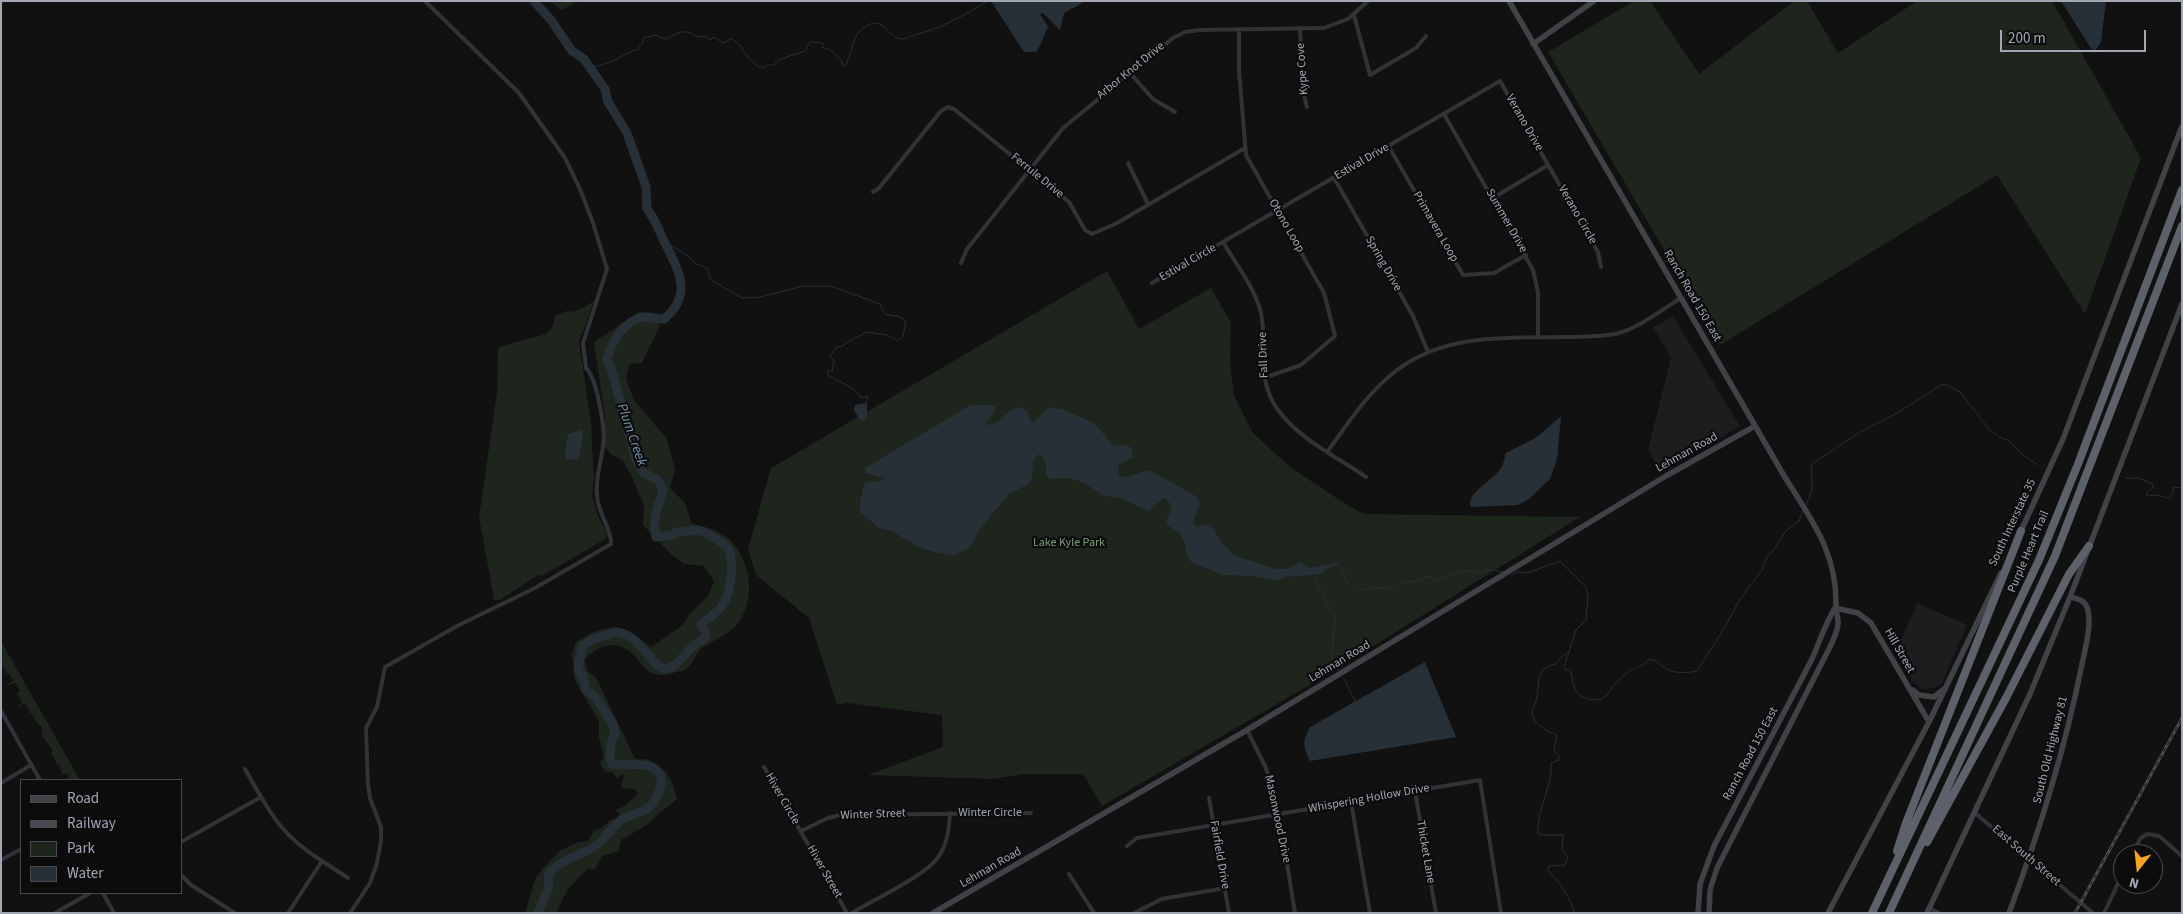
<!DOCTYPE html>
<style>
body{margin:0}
#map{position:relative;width:2183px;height:914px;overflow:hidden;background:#111112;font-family:"Source Sans 3",sans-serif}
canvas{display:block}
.frame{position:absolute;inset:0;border:2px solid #a1a8b4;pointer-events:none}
.legend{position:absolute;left:20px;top:779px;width:162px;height:115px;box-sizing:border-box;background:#0c0c0d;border:1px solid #484a50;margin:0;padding:6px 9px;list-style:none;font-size:15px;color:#a1a8b4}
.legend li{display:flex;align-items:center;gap:10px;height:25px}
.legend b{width:25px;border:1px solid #484a50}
.north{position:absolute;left:2113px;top:844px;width:50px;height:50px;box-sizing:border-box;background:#0c0c0d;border:1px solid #484a50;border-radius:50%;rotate:196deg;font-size:14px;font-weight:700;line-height:20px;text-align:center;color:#a1a8b4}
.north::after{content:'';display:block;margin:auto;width:18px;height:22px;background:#f8a223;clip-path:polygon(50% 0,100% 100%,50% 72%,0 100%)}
.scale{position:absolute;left:2000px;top:30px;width:146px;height:22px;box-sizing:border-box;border:2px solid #a1a8b4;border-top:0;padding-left:6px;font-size:15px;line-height:18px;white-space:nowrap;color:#a1a8b4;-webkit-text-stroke:4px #0c0c0d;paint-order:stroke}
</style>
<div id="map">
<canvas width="2183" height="914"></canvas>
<div class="frame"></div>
<ul class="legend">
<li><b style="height:6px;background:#404247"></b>Road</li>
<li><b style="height:6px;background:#494b50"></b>Railway</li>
<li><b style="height:14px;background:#1d251d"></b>Park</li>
<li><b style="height:14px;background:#273036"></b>Water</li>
</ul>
<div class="north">N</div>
<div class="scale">200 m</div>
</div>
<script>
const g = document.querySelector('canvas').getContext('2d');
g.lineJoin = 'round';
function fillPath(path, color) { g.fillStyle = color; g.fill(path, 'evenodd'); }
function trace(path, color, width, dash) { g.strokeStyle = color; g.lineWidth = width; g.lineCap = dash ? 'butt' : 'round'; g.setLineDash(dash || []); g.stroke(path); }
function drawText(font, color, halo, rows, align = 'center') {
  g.font = font + ' "Source Sans 3",sans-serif'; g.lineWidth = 4.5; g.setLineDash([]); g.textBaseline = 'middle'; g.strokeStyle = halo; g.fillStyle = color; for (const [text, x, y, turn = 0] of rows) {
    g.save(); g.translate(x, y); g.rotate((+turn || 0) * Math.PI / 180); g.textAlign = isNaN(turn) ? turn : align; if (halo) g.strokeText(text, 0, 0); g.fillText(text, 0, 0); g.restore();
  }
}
const built = new Path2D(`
 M1673,316l67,110 -79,47 -13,-23 23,-92 -18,-31z
 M1917,603l50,22 -25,58 -8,5 -12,1 -10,-8 -15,-31z`);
const green = new Path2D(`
 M549,1h29l-16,9z
 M1634,1h16l49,73 95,-73h13l31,52 79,-52h135l89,157 -56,156 -88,-139 -277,170 -172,-293z
 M1107,271l32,58 72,-41 20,35 -1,39 4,34 19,37 37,34 57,38 17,9 216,3 -248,155 -230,134 -19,-32h-59l-31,5 -125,-4 75,-28 -1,-32 -95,-12 -10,2 -28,-87 -53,-43 -8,-26 23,-81z
 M594,301l-15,41 12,80 3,58 -2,15 6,21 10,19 -1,3 -65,38 -4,-1 -38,25h-6l-15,-83 18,-125 1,-43 4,-3 44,-12 6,-6 3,-12 11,-5c10,3 20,-5 28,-10z
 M639,312l11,1 10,13 -18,37 -13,1 -3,15 8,21 33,39 8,31 -5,18 15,15 7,21c15,3 31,7 41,19 19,22 23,61 2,84 -9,9 -25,14 -35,23 -5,5 -7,14 -13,19 -3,2 -10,3 -14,4 -29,9 -29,-13 -47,-24 -14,-9 -31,-1 -41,10l2,12 9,6 39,82c25,-2 37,17 42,40l-20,16 -7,8 -29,17 -2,11 -17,5 -7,13h-8l-19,20 -12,24h-31l10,-34 8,-11 18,-18 18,-8 9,-1 6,-11 6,-1 12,-10 5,5 6,-6 -8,-8 8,-3 15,-13 -3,-5 -14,-1 3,-14 -8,4 -4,-6h-7l-5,-10 4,-5 -5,-19v-16l-24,-42 -3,-26 4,-12 15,-9 20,-6 14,2 26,18 32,-22 7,-12 18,-17 6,-15 -10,-15 -20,-2 -13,-10 -28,-29 1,-19 -13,-31 -8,-14 -12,-7 -7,-8 1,-29 -11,-75z
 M1,641l79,139h-11l-1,-6h-6l-3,-10 -2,1 -4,-10 -3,-1 3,-3 -12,-17 2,-4 -5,-7h-1l-6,-10 -7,3 6,-4 -5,-9 -7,5 4,-6 -4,-8 -3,1 5,-4 -4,-8 -11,3 8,-5 -4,-8 -8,4 6,-4 -6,-10z`);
const water = new Path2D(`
 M991,1h95l-22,12 -4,17 -17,-17 -3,1 8,13c-3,6 -8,21 -12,25h-12z
 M2061,1h45l-5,41 -7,11z
 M867,403v14l-3,3 -5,-1 -5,-9 1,-5z
 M971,405h20l4,2 -1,6 -9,9 3,3c16,-2 16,-16 34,-18l5,4 5,12c8,-3 9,-11 17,-16l13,2 32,14 20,23 13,-1 4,3 2,10 -11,4 -4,5 1,9 6,1 24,-7 45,25 6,7 -7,20 2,5 15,-3 12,19 14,13 40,13h11l13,-7 9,6 30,-6 -2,3 -12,4 -3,5 -38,3 -6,4 -26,-5 -30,-1 -32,-14 -4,-8v-7l-5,-11 -14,-11v-5l5,-12 -7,-10 -17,14 -27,-13 -17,-2 -19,-13 -9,-3 -8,-2 -18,1 -4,-3v-13l-6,-9c-12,7 -4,19 -10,29l-21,11 -26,31 -15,24 -14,6 -16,-2 -20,-6 -26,-16 -13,-3 -19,-16v-11l4,-17 3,-2 13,-1 6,-3 -21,-5v-5z
 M1561,416l-4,43 -7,20 -21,20 -11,6 -47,2c-6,-14 22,-26 30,-39 3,-4 3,-10 5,-15l31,-16z
 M582,430l1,8 -4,18 -2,3 -11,1 -1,-7 3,-19z
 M1425,662l31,75 -146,24c-7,-15 -8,-19 0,-34z`);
const stream = new Path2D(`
 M590,69l23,-8 21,-11 2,1 7,-8v-5l12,-3 10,4c12,-4 19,-13 32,-2l6,-1 8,4 3,-3 9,6 8,-4c16,7 14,26 34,29l3,-3h6l4,-5 27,-9 5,-9 13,1 -1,4 8,3 12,11v4l3,1c7,-10 6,-27 15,-35 24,-22 26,9 43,8 4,0 8,-3 11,-4 27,-6 50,-20 74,-34
 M663,240l26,17 5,6 13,5 4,12 31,18 18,-1 43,-11h28l49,18 5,10 15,3 6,4 -3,15 -5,5 -11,-6 -20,-3 -18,9 -6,5 -6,1 -7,9 4,5 -2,10h-5l1,4c10,7 28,12 33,23l7,-2 -2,7
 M2125,478h14l14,6v4l-6,4v4l10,-1 12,3 4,-5v-6l9,1
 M1806,505c4,-9 7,-15 6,-25 0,-6 -2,-10 0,-16l48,-32 37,-19 44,-28h6l13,7 29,37 12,9 9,3 9,11 19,13
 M1338,564c8,5 5,13 10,19 4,4 11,4 16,7 5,-3 26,-3 31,-1l8,-7h9l17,-6c12,10 22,-3 33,-5 4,-1 8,1 12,1 11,0 17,-4 28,0
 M1312,573l17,34 6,7 -3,42 7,14
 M1511,575l7,-3 10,1 32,-12 25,25 3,9 -2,25 -10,10 -12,37 2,3h4c2,6 3,14 5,19 5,11 22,14 31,7 4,-3 6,-9 9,-12 4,-4 7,-7 12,-11 7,-6 16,-5 22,-14 8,1 9,4 14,8 9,7 23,6 34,4l28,-44 15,-28 22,-29 6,-15 5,-4 13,-20 13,-10 4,-10
 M1568,652l-9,7 -2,4c-3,2 -7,2 -10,4 -10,6 -8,19 -10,28 0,7 -5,12 -5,19 0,9 17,19 25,21l-3,16 5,5v4l-8,3c2,24 -15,46 -13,71l4,1h21l-1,14 6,9 -3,7 -16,1 -1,4c8,7 25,31 26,43
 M1344,679l11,22`);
const river = new Path2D(`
 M534,1l17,19 21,31 12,8 21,30 3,13 19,31 19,54 1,22c8,9 11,20 16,30 14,29 32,55 1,80 -6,0 -13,-2 -19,-2 -21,3 -33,24 -38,42l4,9 25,92 8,13 14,7 5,10c-5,17 -11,30 -7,47l17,-2 3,-3c7,0 13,-2 19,-2 6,0 14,4 18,7 6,4 15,9 17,16 3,13 1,31 -3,43 -5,14 -15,20 -26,28l5,9 -1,5 -12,8 -19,20 -9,3 -7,-3 -21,-24 -10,-7 -10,-3 -24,7 -9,6 -3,6 -3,19 5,6 3,14 10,8 17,26 2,10c-5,9 -7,21 -3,30 14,3 33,-4 45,7 10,9 0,30 -9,37 -8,6 -17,6 -24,10 -10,6 -16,17 -25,25 -16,14 -38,14 -51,32l1,12 -11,26`);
const street = new Path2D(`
 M1354,15l16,60 46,-27 10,-12
 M1239,30v40l7,85 78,138 11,43 -34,29 -37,13
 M1300,30l4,65 3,12
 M1130,73l23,26 22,13
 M1444,114l89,156 5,22v46
 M1389,147l74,128 31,-2 32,-18
 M1128,163l20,41
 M1334,178l79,138 15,36
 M873,192l6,-4 62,-77 7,-4 6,2 115,93 16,28 7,4 25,-11 128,-75
 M1493,198l55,-33
 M1223,242c13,22 32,46 38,71 7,35 -6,65 17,97 21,29 59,47 88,67
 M961,263l6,-14 96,-121 110,-90 12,-6 15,-2 124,-2 24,-9 20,-18
 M1152,283l348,-202 98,171 3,15
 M1328,451c20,-28 40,-59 69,-81 50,-37 109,-32 168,-33 17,0 33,0 50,-3 24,-6 45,-23 66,-36
 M1,711l39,69
 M1247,730l19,38 13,46 16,99
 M764,767l83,146
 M245,769c24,42 35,66 77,92l-34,52
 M1,783l30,-18
 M1415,791l21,122
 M1209,798l20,115
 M1351,802l19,111
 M1975,813l118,100
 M801,831l27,-13 13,-3 190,-2
 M181,842l80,-45
 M1127,846l10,-8 343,-58 21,133
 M2132,854l8,-15 7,-5 12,2 23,20
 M1,860l20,-11
 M322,861l26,17
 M1069,874l25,39
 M181,875l10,10 44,28
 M103,893l11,20
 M1929,908l10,5
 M55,913l35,-20
 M350,913l20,-30 7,-20 4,-22v-14l-11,-29 -2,-13 -2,-57 11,-21 8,-40 72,-41 78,-38 76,-44c1,-15 -13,-30 -14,-48 -2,-18 4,-32 6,-50 3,-15 -6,-68 -17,-78l-3,-25 24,-74 -14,-46 -13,-34 -15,-31 -46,-65 -94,-92
 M852,913c21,-13 68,-35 83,-52 12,-13 14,-31 15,-48
 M1134,913l28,-14 63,-11
 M2104,913l19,-40`);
const secondary = new Path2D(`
 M1509,1l274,473c27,44 54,77 53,131 -1,6 3,13 2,19 0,6 -4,13 -6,19l-115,225 -7,22 -1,23
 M1533,44l61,-43
 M2020,533l43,-94 119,-313
 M1835,608l23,5 13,10 58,99
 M1913,690l6,5 15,2 10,-8
 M933,913l314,-183 419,-254 89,-50
 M1698,913l2,-29 14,-38 98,-187c8,-18 13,-35 23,-51
 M1828,913l101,-191 72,-149
 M1927,913l103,-219 40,-97 112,-293
 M2009,913c30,-80 55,-160 72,-244 3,-16 13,-49 5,-64 -3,-5 -10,-7 -16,-8`);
const highway = new Path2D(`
 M1927,842l79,-144 63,-124 20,-28
 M1897,851l9,-28 115,-292
 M1872,913l167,-353 39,-96 104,-274
 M1889,913l166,-357 127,-330`);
const rail = new Path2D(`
 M2075,913l107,-195`);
const streetNames = [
 ["Kype Cove",1303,69,-94],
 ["Arbor Knot Drive",1131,71,-39],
 ["Verano Drive",1524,123,60],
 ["Estival Drive",1362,162,-30],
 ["Ferrule Drive",1037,176,39],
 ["Verano Circle",1577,215,60],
 ["Summer Drive",1506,221,60],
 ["Otono Loop",1286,226,60],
 ["Primavera Loop",1435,227,60],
 ["Estival Circle",1188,263,-30],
 ["Spring Drive",1383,264,60],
 ["Ranch Road 150 East",1692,296,60],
 ["Fall Drive",1264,355,-92],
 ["Lehman Road",1687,453,-29],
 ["South Interstate 35",2013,523,-65],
 ["Purple Heart Trail",2029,552,-67],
 ["Hill Street",1899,651,60],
 ["Lehman Road",1340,662,-31],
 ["South Old Highway 81",2051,750,-76],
 ["Ranch Road 150 East",1751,754,-62],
 ["Hiver Circle",782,799,60],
 ["Whispering Hollow Drive",1369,799,-10],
 ["Winter Circle",990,813],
 ["Winter Street",873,815,-2],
 ["Masonwood Drive",1277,819,78],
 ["Thicket Lane",1425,852,80],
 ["Fairfield Drive",1219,855,80],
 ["East South Street",2026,856,41],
 ["Lehman Road",991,868,-30],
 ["Hiver Street",824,872,60]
];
const parkNames = [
 ["Lake Kyle Park",1069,543]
];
const waterNames = [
 ["Plum Creek",631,435,71]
];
fillPath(built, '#1d1d1f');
fillPath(green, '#1d251d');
fillPath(water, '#273036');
trace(stream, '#273036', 1);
trace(river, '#273036', 9);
trace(street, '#323337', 4);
trace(secondary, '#404247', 5.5);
trace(highway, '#5d6169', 8);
trace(rail, '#494b50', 3);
trace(rail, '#0c0c0d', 1, [4]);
drawText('12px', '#a1a8b4', '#0c0c0d', streetNames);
drawText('12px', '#77a077', '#0c0c0d', parkNames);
drawText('italic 14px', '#7699b1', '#0c0c0d', waterNames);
</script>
